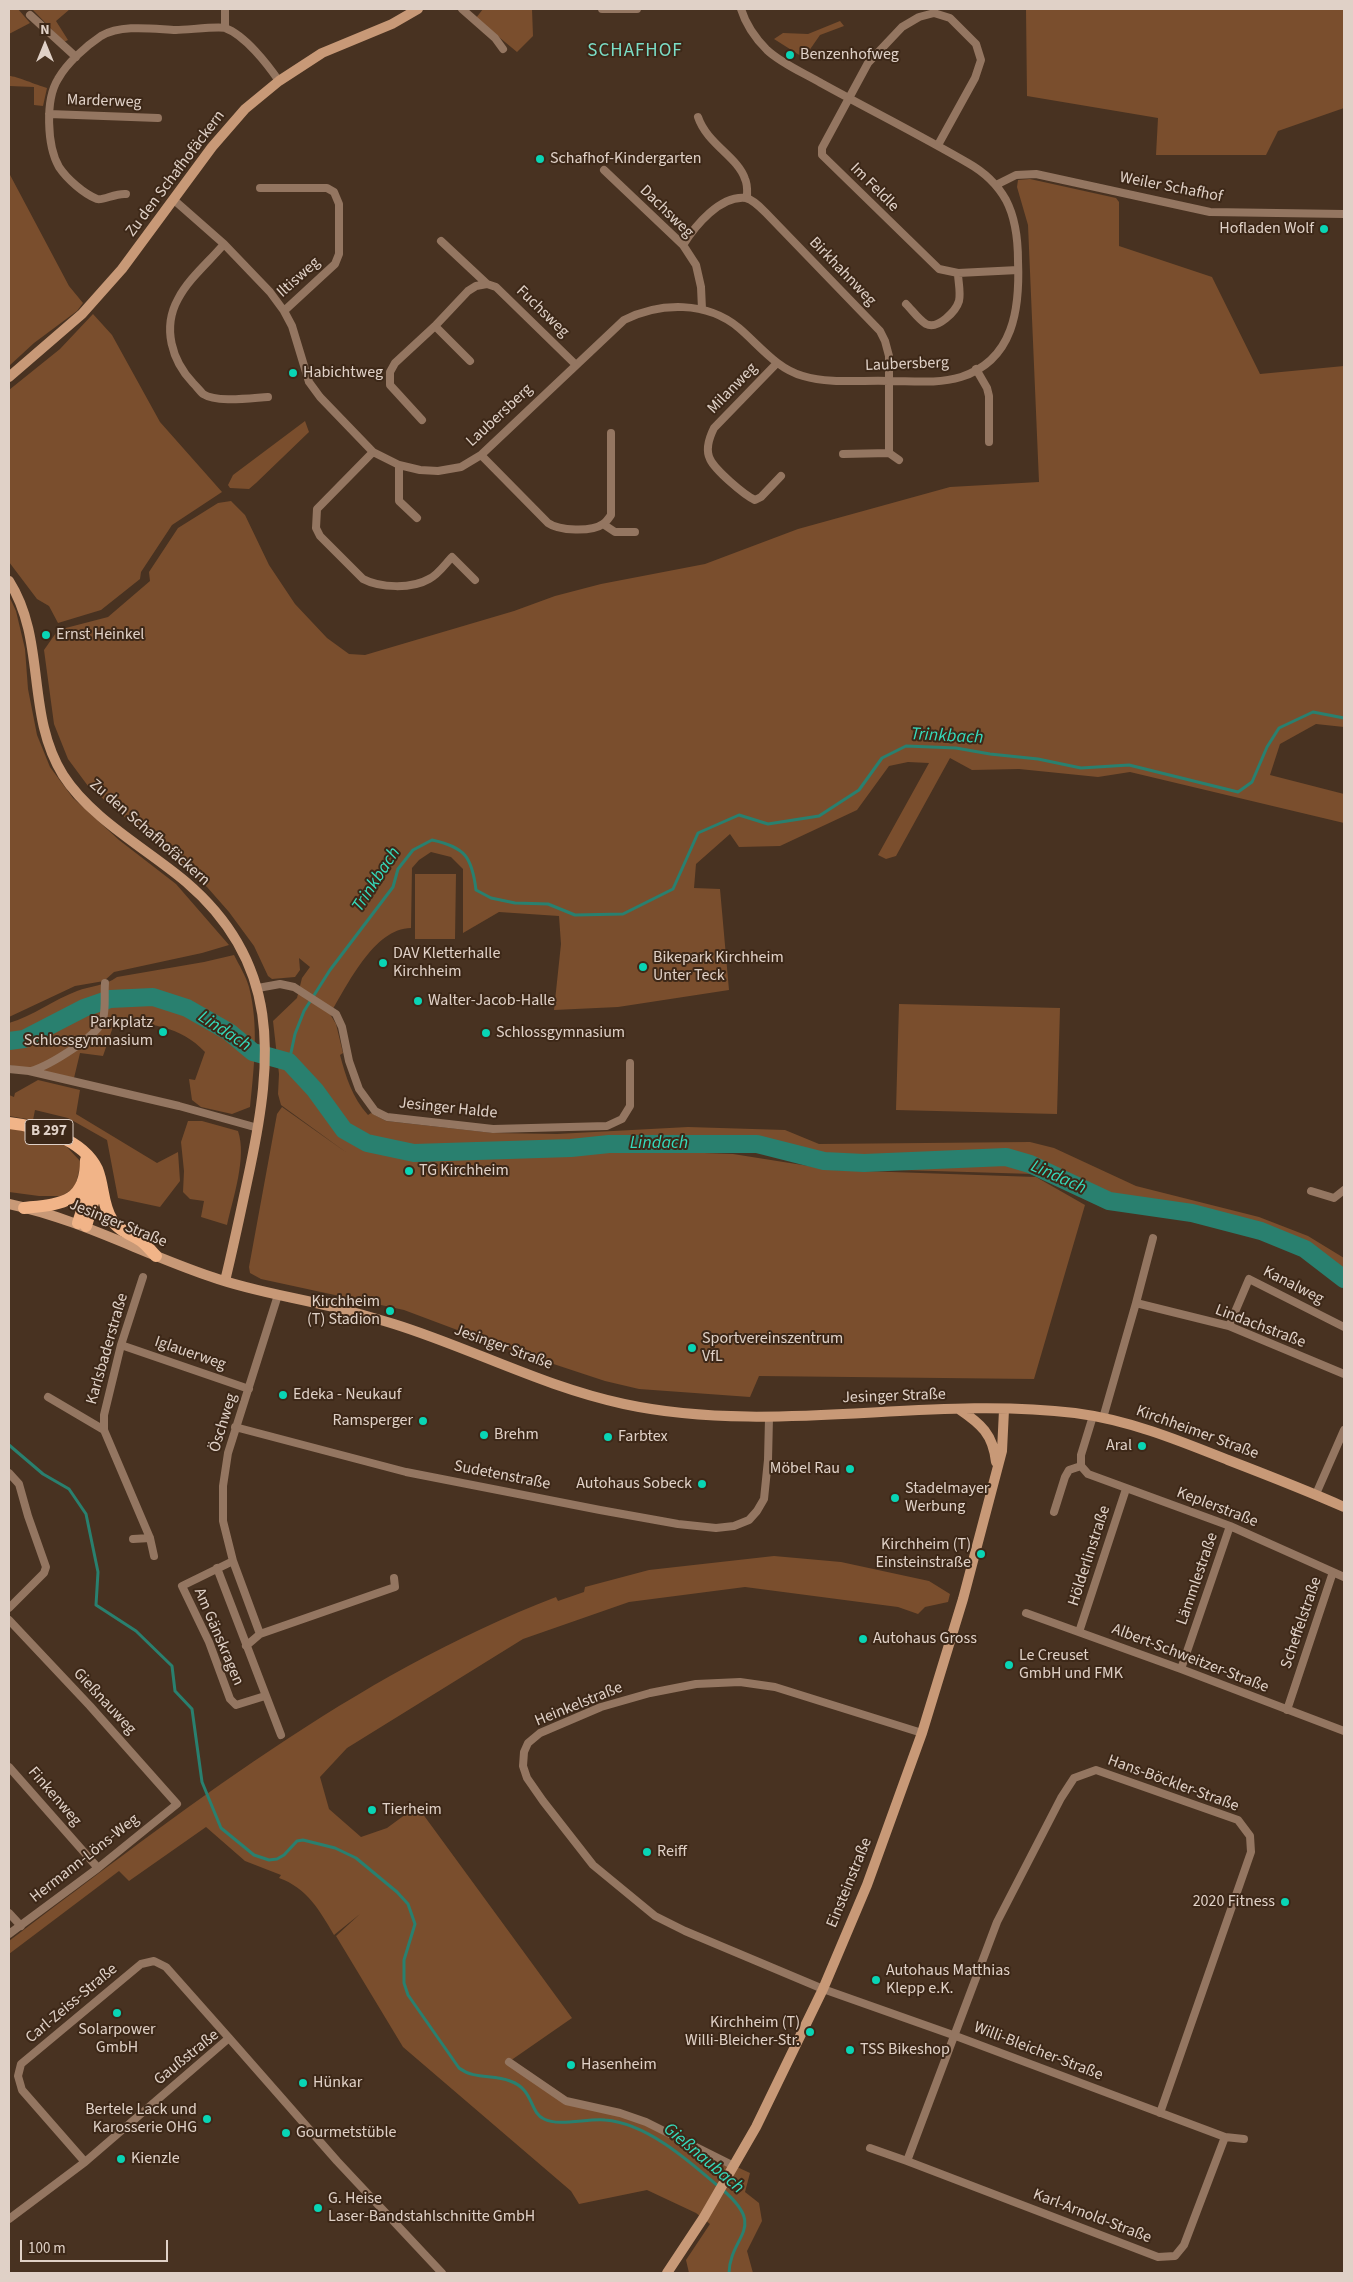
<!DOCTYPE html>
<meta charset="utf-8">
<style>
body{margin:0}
#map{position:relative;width:1353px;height:2282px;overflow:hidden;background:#483221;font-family:"Source Sans 3",sans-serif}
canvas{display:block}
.frame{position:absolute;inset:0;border:10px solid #e0d1c7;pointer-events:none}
.north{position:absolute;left:20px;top:20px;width:50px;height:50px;-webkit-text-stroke:4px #3d2818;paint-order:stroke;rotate:0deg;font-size:14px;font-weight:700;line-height:20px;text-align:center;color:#e0d1c7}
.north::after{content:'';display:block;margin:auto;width:18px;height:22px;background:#e0d1c7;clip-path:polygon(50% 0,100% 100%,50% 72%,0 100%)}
.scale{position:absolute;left:20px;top:2240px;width:148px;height:22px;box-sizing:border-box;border:2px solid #e0d1c7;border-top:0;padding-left:6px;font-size:15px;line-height:18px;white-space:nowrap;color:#e0d1c7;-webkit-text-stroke:4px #3d2818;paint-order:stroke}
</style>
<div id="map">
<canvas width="1353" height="2282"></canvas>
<div class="frame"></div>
<div class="north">N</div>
<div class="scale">100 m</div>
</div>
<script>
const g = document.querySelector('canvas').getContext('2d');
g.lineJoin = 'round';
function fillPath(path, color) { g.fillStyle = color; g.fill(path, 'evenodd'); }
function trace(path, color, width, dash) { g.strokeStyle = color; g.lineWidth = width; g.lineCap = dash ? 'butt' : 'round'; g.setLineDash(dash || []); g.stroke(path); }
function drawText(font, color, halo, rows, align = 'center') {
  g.font = font + ' "Source Sans 3",sans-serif'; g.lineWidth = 4; g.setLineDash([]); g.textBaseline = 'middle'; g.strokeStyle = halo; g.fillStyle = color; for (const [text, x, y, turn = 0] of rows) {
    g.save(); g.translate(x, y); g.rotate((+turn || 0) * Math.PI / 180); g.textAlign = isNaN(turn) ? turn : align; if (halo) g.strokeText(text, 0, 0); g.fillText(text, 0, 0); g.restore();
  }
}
const green = new Path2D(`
 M9,9h9l12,14 -21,11z
 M32,9h38l-14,12 12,19 -4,2z
 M483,9h49l1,27 -16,16 -41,-34z
 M1026,9h318v99l-66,23 -12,24h-110l2,-37 -131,-22z
 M840,21l4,5 -24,9 -16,23 -30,-19 9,-6 25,1z
 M9,76c8,0 27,9 38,12l-4,18 -9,-1v-18l-25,-1z
 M9,173l60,113 14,17 -6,8 -43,32 -25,23z
 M1030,179l86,19 3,4v44l93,31 48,97 84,-8v361l-28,-3 -36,20 -10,31 74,19v29l-214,-51 -32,5 -79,-8 -47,1 -22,-12 -54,98 -10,3 -8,-4 51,-92 -21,-1 -19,4 -32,44 -77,36 -41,1 -9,-13 -34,30 -2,24 26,1 9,101 -111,17 -64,3 7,-66 -2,-28 -60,-4 -36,21v-64l-12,-12 -20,-5 -12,8 -7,8 -1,60c-37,0 -64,58 -81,86l6,10 7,29 -3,2c6,22 12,42 28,60l3,-2 15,8 107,12 64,1 131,-7 97,3 34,14 211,-2 24,6 82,38 123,31 49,19 36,22v24l-41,-29 -18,-8 -98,-30 -83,-7 -70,-34 -200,-6 -62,-14 -50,-5 -74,-2 -99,7 -139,5 237,-8 86,3 101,16 202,7 49,28 -51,174 -275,-3 -9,21 -111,-8 -34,-8 -97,-32 -104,-39 -143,-31 -11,-6 -1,-6 28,-153 5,-7 65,46 -66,-48 -3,-11 1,-20 -6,-53 24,-23 5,-20 8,-11 -11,-9 1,12 -5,7 -23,2 -4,-3 -14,-30 -25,-34 -22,-25 -119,-101 -20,-27 -14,-35 -10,-74 14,-20 50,-13 42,-36 -1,-9 29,-44 40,-25 13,-2 14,14 24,50 26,39 32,34 22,16 16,1 149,-44 41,-15 46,-12 104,-20 93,-35 152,-42 89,-5 -11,-257 -11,-38 1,-7z
 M93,314l19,21 48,87 62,70 -50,33 -31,47 -1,7 -39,31 -43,13 -9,-17 -12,-7 -28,-37v-172l51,-41z
 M305,421l4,11 -53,51 -7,6 -19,-1 -2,-3 5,-10z
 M9,596l7,15 9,38 3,40 9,46 13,32 23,31 46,42 57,44 53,61 -27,8 -88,19 -10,9 -29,5 -66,31z
 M415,874h41l-1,65h-40z
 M234,955c5,10 12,21 15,32 10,39 5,80 1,120l-18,7 -31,-7 -9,-7 -3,-21 6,1 10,-28c-24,-26 -56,-29 -90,-31l-12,35 -23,-3 -6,25 -65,-13v-42c24,-7 44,-23 68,-32 13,-5 28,-5 40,-14l87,-15z
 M899,1004l161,4 -3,106 -161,-4z
 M38,1080l42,10 -4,24 81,49 21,-11 2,29 -20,26 -42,-9 -11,-58 -39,-22 -33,-8 -2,10 -24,-4v-21l5,2 1,-4z
 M188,1121h14l36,10c9,26 -5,67 -11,94l-26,-8 3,-16 -14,-2 -7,-7 1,-21 -3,-29z
 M9,1128l23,4 34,14 15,16 -6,26 -14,8h-22l-30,-4z
 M774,1556l67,6 88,19 21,13 -2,8 -23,5 -7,7 -20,-7 -153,-20 -116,15 -106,37 -176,109 -27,29 9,32 32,28 26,-9 30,-22 155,212 -62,43 56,40 54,12 130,60 -5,19 14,11 3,18 -15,30 6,22h-64l-3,-13 24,-36 -14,-11 -49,-23 -68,14 -8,-13 -168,-144 -67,-111 24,-22 -26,21c-14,-24 -27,-47 -55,-57l2,-3 -36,-14 -39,-34 -77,54 -10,-10 -110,83v-13c172,-129 344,-266 547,-344l2,4 26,-9 1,-5 64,-17z`);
const stream = new Path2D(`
 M289,1062l6,-28 9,-23 26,-41 63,-83 5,-18 15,-19 19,-10c33,7 40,17 44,50l15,8 24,5 33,1 27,11 48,-1 50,-25 25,-56 41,-18 29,9 51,-8 40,-26 23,-32 24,-12 50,2 34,6 48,5 43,9 48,-3 109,27 14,-10 15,-35 12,-19 34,-16 31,6
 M9,1445l34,29 26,15 17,25 12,58 -2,33 40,26 36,35 3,25 17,18 10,73 19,46 33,27 15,5 8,-1 7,-4 13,-14 6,-1 32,8 21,10 41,34 11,12 7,20 -11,36v23l4,12 51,73c16,12 34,6 51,13 24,8 19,31 34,38 15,8 44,-1 61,1 41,3 83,40 113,66
 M723,2190c45,39 7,45 6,83`);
const river = new Path2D(`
 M9,1041l15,-2 60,-31 26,-9 43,-2 34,11 42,24 24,20 36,10 26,28 29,40 23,13 47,10 157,-5 38,-4h148l67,17 40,2 142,-6 24,7 79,37 83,12 69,18 44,18 39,30`);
const street = new Path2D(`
 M225,9v19
 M462,9l33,29 8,11
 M602,9h35
 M30,15l46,42
 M49,114l109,4
 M698,117c9,27 40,40 47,62 3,6 2,13 2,19
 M938,145l37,-67 6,-18 -5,-16 -26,-26 -16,-5 -15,4 -17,10 -34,36 -46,85v7l117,114 19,4 60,-3
 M604,170l79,75 13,20 5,22 1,22
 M996,185l20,-10 20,-1 174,38 134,2
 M260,188h67l7,4 5,12v50l-4,10 -51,47
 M126,194c-11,-1 -23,7 -29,5 -13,-5 -30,-20 -38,-32 -12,-21 -14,-67 -1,-88 9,-16 28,-33 43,-43 21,-12 52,-7 75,-6 11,0 42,-4 49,-2 20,7 43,37 54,53
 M174,200l50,44 46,48 14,19 8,15 17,56 11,15 53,55 26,13 21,5 18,1 23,-4 20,-12 143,-135c36,-18 83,-19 115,8 20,17 38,41 64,48 27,8 58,4 86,5 23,0 49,3 72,-4 53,-17 59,-69 57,-116 0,-21 -2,-42 -12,-61 -9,-16 -22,-28 -38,-37 -48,-28 -98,-53 -147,-80 -17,-10 -39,-19 -54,-33 -12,-12 -21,-25 -26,-41
 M441,241l46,43
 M224,244c-15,18 -35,34 -46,55 -16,29 -6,62 15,84 3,3 7,8 10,11 14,9 48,4 65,3
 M683,245c12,-19 37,-50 63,-47 8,2 15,10 21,16l113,117 5,10 4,15v97l10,7
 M906,304c6,6 13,16 20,20 12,6 30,-13 33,-23 2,-9 -1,-20 -1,-28
 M435,326l35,35
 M777,363l-63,65c-5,10 -9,21 -4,31 5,11 34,36 45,41l6,-3 20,-21
 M976,369l11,19 2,8v46
 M422,420l-32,-35v-13l5,-9 40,-37 33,-35 8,-5 11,-2 9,3 79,77
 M373,452l-56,57 -1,19 4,8 43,43c17,9 49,10 66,0 9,-4 17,-16 23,-22l23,23
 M843,454l46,-1
 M481,455l67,68c11,8 44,9 55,1 3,-2 6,-6 8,-9v-82
 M399,465v36l18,17
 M603,524l12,8h20
 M258,988l22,-4 14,3 42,27 6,13 7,34 10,28 16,22 12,6 106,12 114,-3 15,-7 8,-13v-43
 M9,1069l20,2 150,35 79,22
 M31,1071c17,-5 68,-35 72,-52 3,-11 1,-24 2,-36
 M1311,1191l23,7 10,-8
 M143,1277l-22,68 -17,70v15l46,108 4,18
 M1136,1303l17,-65
 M1229,1326l20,-47 95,48
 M121,1345l128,44
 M48,1397l56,33
 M1093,1416l-12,39v11l7,8 142,52 114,51
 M1103,1418l33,-115 93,23 115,48
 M235,1427l171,45 194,38 78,14 38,4 18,-2 15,-6 8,-9 7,-12 4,-39 1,-42
 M9,1473l10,11 9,32 18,51 -2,6 -35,35
 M1316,1494l28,-64
 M1054,1512l11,-35 4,-7 12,-4
 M133,1539l17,-1
 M233,1561l27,73
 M217,1568l64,167
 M1026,1613l155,56 163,62
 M9,1620l81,86 87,98 -79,64 -89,66
 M1079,1632l47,-143
 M246,1646l14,-12 135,-47 -1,-9
 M1181,1669l49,-143
 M265,1696l-29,9 -6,-6 -21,-57 -27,-56 51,-25 -10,-40v-35l5,-33 50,-158
 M1287,1710l46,-138
 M922,1733l-147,-46 -35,-5 -44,2 -46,9 -49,14 -61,26 -12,10 -4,9 -1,14 4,12 16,23 50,64 62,51 30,15 138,58 130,46 272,102 19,2
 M9,1767l89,101
 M9,1913l12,13
 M509,2062l57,39 54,12 26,9 88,44
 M1160,2113l91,-261 -1,-16 -12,-16 -142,-50 -22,8 -13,20 -64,124 -90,239 251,96 17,-1 9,-11 41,-108
 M870,2148l37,13
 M85,2162l-63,-72 -4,-14 3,-12 120,-100 13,-3 12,6 63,71
 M9,2219l76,-57 144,-124 108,123 105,112`);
const secondary = new Path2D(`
 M9,377l73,-63 40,-45 90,-122 33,-38 34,-28 43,-28 70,-29 26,-15
 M9,581c38,60 16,133 54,194 28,44 84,74 123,107 95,81 87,176 64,286 -8,38 -16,76 -25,113
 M9,1204c71,15 134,50 203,73 39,14 81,20 121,30 21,5 41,11 61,17 77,24 150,63 230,80 149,32 301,-9 451,9 54,7 103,27 153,47 39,15 78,30 116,47
 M959,1409c22,15 34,25 37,53
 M667,2273l37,-56 52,-90 67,-138 44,-104 55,-152 41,-134 39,-148 2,-41`);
const primary = new Path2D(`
 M9,1123c29,3 74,16 88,46 7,17 5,36 15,51 6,10 18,14 28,20 6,4 11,11 16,16
 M24,1208c36,-4 62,-4 62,-48
 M78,1223l12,-37 1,-9
 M86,1226l12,-40`);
const markers = [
 [790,55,5,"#09d5b5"],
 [540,159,5,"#09d5b5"],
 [1324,229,5,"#09d5b5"],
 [293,373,5,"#09d5b5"],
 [46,635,5,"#09d5b5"],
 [383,963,5,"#09d5b5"],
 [643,967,5,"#09d5b5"],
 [418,1001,5,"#09d5b5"],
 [163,1032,5,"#09d5b5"],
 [486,1033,5,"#09d5b5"],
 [409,1171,5,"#09d5b5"],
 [390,1311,5,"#09d5b5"],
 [692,1348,5,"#09d5b5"],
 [283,1395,5,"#09d5b5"],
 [423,1421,5,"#09d5b5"],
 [484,1435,5,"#09d5b5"],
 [608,1437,5,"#09d5b5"],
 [1142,1446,5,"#09d5b5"],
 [850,1469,5,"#09d5b5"],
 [702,1484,5,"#09d5b5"],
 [895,1498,5,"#09d5b5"],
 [981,1554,5,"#09d5b5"],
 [863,1639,5,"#09d5b5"],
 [1009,1665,5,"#09d5b5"],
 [372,1810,5,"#09d5b5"],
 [647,1852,5,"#09d5b5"],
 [1285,1902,5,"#09d5b5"],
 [876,1980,5,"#09d5b5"],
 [117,2013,5,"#09d5b5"],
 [810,2032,5,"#09d5b5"],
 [850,2050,5,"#09d5b5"],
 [571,2065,5,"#09d5b5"],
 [303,2083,5,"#09d5b5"],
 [207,2119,5,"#09d5b5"],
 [286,2133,5,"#09d5b5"],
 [121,2159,5,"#09d5b5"],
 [318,2208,5,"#09d5b5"]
];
const shields = [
 [49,1132,48]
];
const shieldNames = [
 ["B 297",49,1132]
];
const poiNames = [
 ["Benzenhofweg",800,55],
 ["Schafhof-Kindergarten",550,159],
 ["Hofladen Wolf",1314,229,"right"],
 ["Habichtweg",303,373],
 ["Ernst Heinkel",56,635],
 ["DAV Kletterhalle",393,954],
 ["Kirchheim",393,972],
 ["Bikepark Kirchheim",653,958],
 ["Unter Teck",653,976],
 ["Walter-Jacob-Halle",428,1001],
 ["Parkplatz",153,1023,"right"],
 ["Schlossgymnasium",153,1041,"right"],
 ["Schlossgymnasium",496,1033],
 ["TG Kirchheim",419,1171],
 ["Kirchheim",380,1302,"right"],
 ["(T) Stadion",380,1320,"right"],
 ["Sportvereinszentrum",702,1339],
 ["VfL",702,1357],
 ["Edeka - Neukauf",293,1395],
 ["Ramsperger",413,1421,"right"],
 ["Brehm",494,1435],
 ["Farbtex",618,1437],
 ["Aral",1132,1446,"right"],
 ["Möbel Rau",840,1469,"right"],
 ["Autohaus Sobeck",692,1484,"right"],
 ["Stadelmayer",905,1489],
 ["Werbung",905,1507],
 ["Kirchheim (T)",971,1545,"right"],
 ["Einsteinstraße",971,1563,"right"],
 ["Autohaus Gross",873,1639],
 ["Le Creuset",1019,1656],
 ["GmbH und FMK",1019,1674],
 ["Tierheim",382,1810],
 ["Reiff",657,1852],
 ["2020 Fitness",1275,1902,"right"],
 ["Autohaus Matthias",886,1971],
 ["Klepp e.K.",886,1989],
 ["Kirchheim (T)",800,2023,"right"],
 ["Willi-Bleicher-Str.",800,2041,"right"],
 ["Solarpower",117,2030,"center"],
 ["GmbH",117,2048,"center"],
 ["TSS Bikeshop",860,2050],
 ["Hasenheim",581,2065],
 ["Hünkar",313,2083],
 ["Bertele Lack und",197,2110,"right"],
 ["Karosserie OHG",197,2128,"right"],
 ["Gourmetstüble",296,2133],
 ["Kienzle",131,2159],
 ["G. Heise",328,2199],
 ["Laser-Bandstahlschnitte GmbH",328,2217]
];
const streetNames = [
 ["Marderweg",104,102,2],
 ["Zu den Schafhofäckern",176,174,-53],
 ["Im Feldle",874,188,45],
 ["Weiler Schafhof",1171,188,11],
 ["Dachsweg",666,212,44],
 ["Birkhahnweg",842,272,46],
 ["Iltisweg",299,278,-42],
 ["Fuchsweg",542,312,44],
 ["Laubersberg",907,365,-2],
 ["Milanweg",733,389,-46],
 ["Laubersberg",500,416,-43],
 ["Zu den Schafhofäckern",149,833,41],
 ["Jesinger Halde",448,1109,6],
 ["Jesinger Straße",118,1224,22],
 ["Kanalweg",1293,1286,27],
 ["Lindachstraße",1260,1327,21],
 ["Jesinger Straße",503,1348,20],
 ["Karlsbaderstraße",108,1349,-74],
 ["Iglauerweg",190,1354,19],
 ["Jesinger Straße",894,1397,-2],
 ["Öschweg",224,1423,-73],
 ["Kirchheimer Straße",1197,1433,20],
 ["Sudetenstraße",502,1476,11],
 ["Keplerstraße",1217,1508,21],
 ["Hölderlinstraße",1090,1556,-72],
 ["Lämmlestraße",1198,1579,-71],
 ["Scheffelstraße",1302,1623,-71],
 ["Am Gänskragen",218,1637,67],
 ["Albert-Schweitzer-Straße",1190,1659,21],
 ["Gießnauweg",104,1702,47],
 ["Heinkelstraße",579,1705,-22],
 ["Hans-Böckler-Straße",1173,1784,20],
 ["Finkenweg",54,1797,49],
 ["Hermann-Löns-Weg",85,1859,-38],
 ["Einsteinstraße",850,1883,-68],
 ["Carl-Zeiss-Straße",72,2004,-40],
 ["Willi-Bleicher-Straße",1038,2052,21],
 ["Gaußstraße",187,2058,-39],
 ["Karl-Arnold-Straße",1092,2217,21]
];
const waterNames = [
 ["Trinkbach",947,737,3],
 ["Trinkbach",377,880,-57],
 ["Lindach",224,1032,33],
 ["Lindach",659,1144],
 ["Lindach",1058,1178,24],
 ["Gießnaubach",703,2159,40]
];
const quarterNames = [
 ["SCHAFHOF",635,52]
];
fillPath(green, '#7a4e2d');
trace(stream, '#29806f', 3);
trace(river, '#29806f', 18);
trace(street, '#947661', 8);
trace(secondary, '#c89977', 10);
trace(primary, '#f1b488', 12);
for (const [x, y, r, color] of markers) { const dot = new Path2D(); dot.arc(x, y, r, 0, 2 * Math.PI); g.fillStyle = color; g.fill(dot); trace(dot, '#3d2818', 2); }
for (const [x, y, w] of shields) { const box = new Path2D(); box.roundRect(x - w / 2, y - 12.5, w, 25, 4); g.fillStyle = '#3d2818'; g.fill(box); trace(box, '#e0d1c7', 1); }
drawText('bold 15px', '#e0d1c7', null, shieldNames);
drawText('16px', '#e0d1c7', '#3d2818', poiNames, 'left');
drawText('16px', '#e0d1c7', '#3d2818', streetNames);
drawText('italic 18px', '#35dbbc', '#3d2818', waterNames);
g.letterSpacing = '1px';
drawText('19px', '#7bdec7', '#3d2818', quarterNames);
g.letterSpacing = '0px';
</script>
